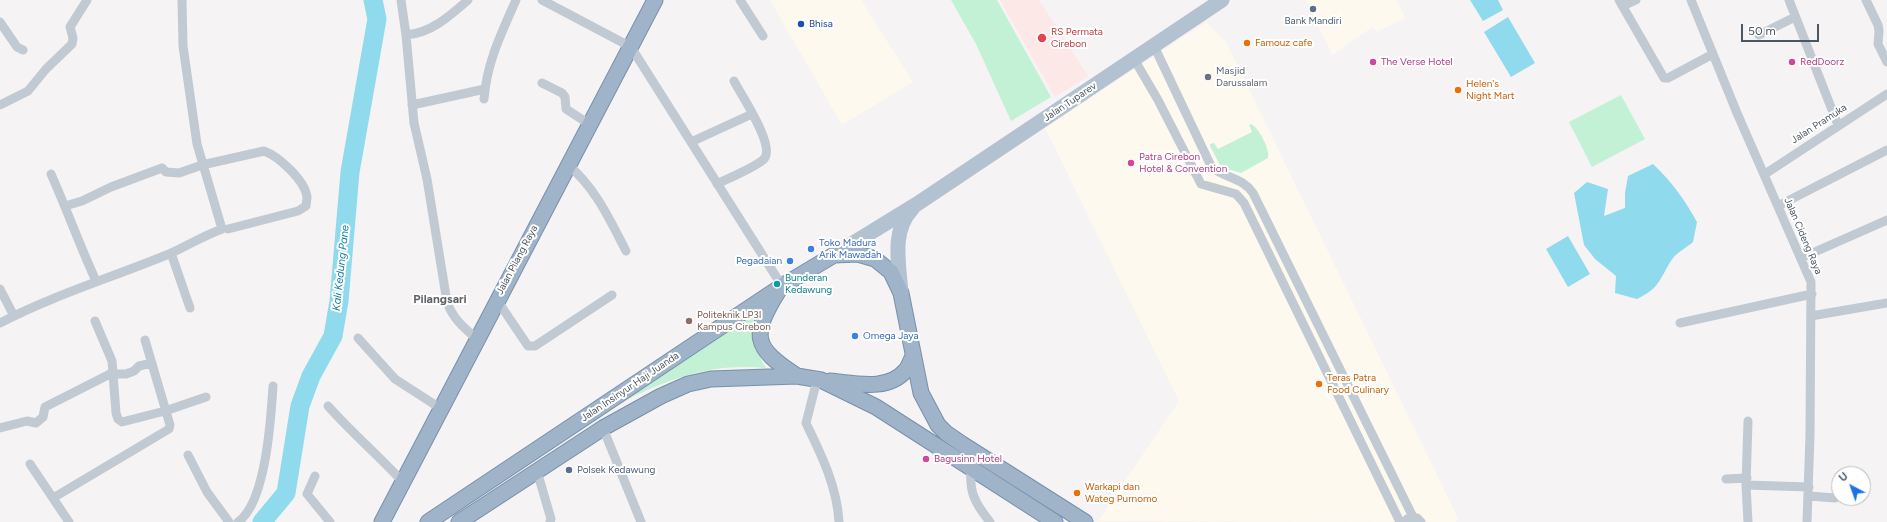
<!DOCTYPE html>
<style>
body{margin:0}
#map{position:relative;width:1887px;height:522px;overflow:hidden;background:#f5f3f3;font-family:Figtree,sans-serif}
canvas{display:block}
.north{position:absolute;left:1831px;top:466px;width:40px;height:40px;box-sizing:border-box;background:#fff;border:1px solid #b7bbc0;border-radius:50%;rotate:319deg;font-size:11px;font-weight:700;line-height:16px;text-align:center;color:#4a5661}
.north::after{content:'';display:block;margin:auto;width:14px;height:18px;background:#1a73e8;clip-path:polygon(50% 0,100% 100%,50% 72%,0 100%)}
.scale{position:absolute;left:1741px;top:24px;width:78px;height:18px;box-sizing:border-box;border:2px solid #4a5661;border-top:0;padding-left:5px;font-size:12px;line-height:14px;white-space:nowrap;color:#4a5661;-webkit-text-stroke:3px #fff;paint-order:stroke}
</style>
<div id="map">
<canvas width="1887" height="522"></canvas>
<div class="north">U</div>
<div class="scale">50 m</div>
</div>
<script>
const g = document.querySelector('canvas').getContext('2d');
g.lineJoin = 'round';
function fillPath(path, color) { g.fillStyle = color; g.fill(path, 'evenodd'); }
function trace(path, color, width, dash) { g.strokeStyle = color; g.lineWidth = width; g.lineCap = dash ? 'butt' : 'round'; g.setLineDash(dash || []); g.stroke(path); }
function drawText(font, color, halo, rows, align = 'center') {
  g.font = font + ' Figtree,sans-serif'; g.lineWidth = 4; g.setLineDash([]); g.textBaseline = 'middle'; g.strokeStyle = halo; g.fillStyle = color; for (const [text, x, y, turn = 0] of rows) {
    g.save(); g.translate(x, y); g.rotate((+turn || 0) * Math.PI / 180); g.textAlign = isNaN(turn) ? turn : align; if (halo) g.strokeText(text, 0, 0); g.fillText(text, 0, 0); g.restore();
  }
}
const commercial = new Path2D(`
 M770,0h91l52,82 -71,43z
 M1306,0h90l10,18 -30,14 -3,-5 -41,28z
 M1206,22l20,20 232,476 -2,4 -358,-1 81,-120 -134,-273z`);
const medical = new Path2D(`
 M1000,0h39l49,76 -33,21z`);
const green = new Path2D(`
 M951,0h46l54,97 -40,24 -35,-77z
 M1621,95l24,44 -53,28 -23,-45z
 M1251,124c8,4 19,25 17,34l-27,15 -20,-6 -11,-21v-2l4,-1 4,6 34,-17 -3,-7z
 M759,311c-7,25 -6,34 7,57 -54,-5 -92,9 -140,32z`);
const water = new Path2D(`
 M1470,0h28l5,10 -20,11z
 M1508,17l27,46 -24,14 -27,-45z
 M1653,164c19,18 32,36 44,58l-4,20c-6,5 -15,10 -20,16 -14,20 -11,29 -36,41l-22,-6 1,-17 -21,-17 -11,-14 -10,-52 13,-11 21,7 -4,27 21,-8v-15l3,-17z
 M1568,236l22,38 -22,13 -22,-38z`);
const river = new Path2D(`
 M262,522l24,-29 14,-87 11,-30 22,-40 6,-35 11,-129 27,-153 -4,-19`);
const minor = new Path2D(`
 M401,0l5,35 8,88 13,56 20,123c6,17 17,26 30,37
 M542,0l89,47 151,239
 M740,0l23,36
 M1619,0l45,78h4l45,-24
 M1691,0l46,113 74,169 -1,153 -3,87
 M1789,0l49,125
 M1866,0l12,25 1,6 -1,13 9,18
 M1623,6l13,-6
 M0,22l17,25 6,3
 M406,35c25,-2 44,-19 62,-35
 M1759,35l36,-18
 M1154,46l57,120c13,13 30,10 42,27l160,324
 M1134,59l24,41 43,84 35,10 8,9 156,319
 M542,83l20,10 3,4 1,12 23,15
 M484,99c3,-37 17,-65 32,-99
 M0,105l28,-14 18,-22 26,-25 1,-6 -3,-11 17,-27
 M412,105l73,-16
 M691,142l61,-28
 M568,165c27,22 42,55 58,86
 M51,174c16,36 29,72 45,107
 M1765,174l122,-80
 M717,184c12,-6 39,-17 47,-25 12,-13 -23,-64 -30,-78
 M65,206l17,-5 29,-14 51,-19 4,4 13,1 23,-8 62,-14c14,5 41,29 43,46 0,3 -1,6 -1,9l-8,5 -70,18
 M1778,206l109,-56
 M171,253l19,55
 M1801,258l86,-38
 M0,289l14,27
 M497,300l31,46h7l77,-51
 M1811,316l76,-13
 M95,321l17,40 4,52 2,6 4,3 43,-11 41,-14
 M0,323c54,-28 113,-46 169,-69 18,-8 34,-18 53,-25l-25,-85 -14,-98 -1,-46
 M1680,323l132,-29
 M358,338l37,41 45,29
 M817,380l-11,43c15,31 31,63 33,99
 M328,406c24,27 50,49 74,75
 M1748,421l-2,64 2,37
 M0,428l27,-7 9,2 7,-6 2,-10 65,-33h16l8,-3 5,-5 13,-3
 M603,428l38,94
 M188,455l19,37 22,30
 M30,464l39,58
 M971,467c-2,25 3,35 19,55
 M537,471l14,48 -1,3
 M315,476l-8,18 23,28
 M1726,479l21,-1
 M1746,485l63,2
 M1809,496l26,2
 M53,498l116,-69 1,-4 -25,-85
 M1407,519l10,-1 4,4
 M238,522c28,-19 33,-104 35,-136`);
const primary = new Path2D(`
 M834,255l83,-51 305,-204
 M901,293c-2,-29 -10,-62 11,-84`);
const trunk = new Path2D(`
 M779,290c-28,45 -27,57 18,86
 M830,381c24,2 58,11 76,-11 3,-4 5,-10 7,-14
 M382,522l273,-522
 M428,522l354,-236 52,-31 24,-1 17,5 16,13 10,21 20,100 17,32 8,8 16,11 123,78
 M459,522l144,-94 58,-32 27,-12 23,-5 86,-3 24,4 55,27 179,115`);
const markers = [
 [1313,9,4,"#5c6f8a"],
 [801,24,4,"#1a4fb4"],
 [1042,38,5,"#e0444e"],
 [1247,43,4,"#e8710a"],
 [1373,62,4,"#d1479c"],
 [1792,62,4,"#d1479c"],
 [1208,77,4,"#6b7280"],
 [1458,90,4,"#e8710a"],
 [1131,163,4,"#d1479c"],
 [811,249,4,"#3f7fe0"],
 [790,261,4,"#3f7fe0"],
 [777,284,4,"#0f9aa8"],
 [689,321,4,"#8d6e63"],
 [855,336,4,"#3f7fe0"],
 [1319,384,4,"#e8710a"],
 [926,459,4,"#d1479c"],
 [569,470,4,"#5c6f8a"],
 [1077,493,4,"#e8710a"]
];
const serviceNames = [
 ["Bank Mandiri",1313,21],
 ["Polsek Kedawung",577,470,"left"]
];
const transitNames = [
 ["Bhisa",809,24]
];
const healthNames = [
 ["RS Permata",1051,32],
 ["Cirebon",1051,44]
];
const foodNames = [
 ["Famouz cafe",1255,43],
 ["Helen's",1466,84],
 ["Night Mart",1466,96],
 ["Teras Patra",1327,378],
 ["Food Culinary",1327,390],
 ["Warkapi dan",1085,487],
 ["Wateg Purnomo",1085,499]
];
const hotelNames = [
 ["The Verse Hotel",1381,62],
 ["RedDoorz",1800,62],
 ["Patra Cirebon",1139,157],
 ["Hotel & Convention",1139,169],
 ["Bagusinn Hotel",934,459]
];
const worshipNames = [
 ["Masjid",1216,71],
 ["Darussalam",1216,83]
];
const streetNames = [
 ["Jalan Tuparev",1070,102,-34],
 ["Jalan Pramuka",1819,124,-33],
 ["Jalan Cideng Raya",1803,236,67],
 ["Jalan Pilang Raya",517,260,-62],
 ["Jalan Insinyur Haji Juanda",630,387,-34]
];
const shopNames = [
 ["Toko Madura",819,243],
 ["Arik Mawadah",819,255],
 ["Pegadaian",782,261,"right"],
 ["Omega Jaya",863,336]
];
const cultureNames = [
 ["Bunderan",785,278],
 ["Kedawung",785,290]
];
const educationNames = [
 ["Politeknik LP3I",697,315],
 ["Kampus Cirebon",697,327]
];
const waterNames = [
 ["Kali Kedung Pane",341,268,-84]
];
const quarterNames = [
 ["Pilangsari",440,299]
];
fillPath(commercial, '#fdf9ef');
fillPath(medical, '#fce8e6');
fillPath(green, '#c3f1d5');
fillPath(water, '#90daee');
trace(river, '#90daee', 19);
trace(trunk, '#7690ad', 17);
trace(minor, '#c1cad2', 9);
trace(primary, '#b3c2d1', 15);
trace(trunk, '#9fb4c9', 15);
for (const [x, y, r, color] of markers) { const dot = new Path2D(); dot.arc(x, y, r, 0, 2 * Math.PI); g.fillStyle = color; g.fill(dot); trace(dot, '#fff', 1.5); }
drawText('10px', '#4e5e75', '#fff', serviceNames);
drawText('10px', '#164399', '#fff', transitNames, 'left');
drawText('10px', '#be3a42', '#fff', healthNames, 'left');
drawText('10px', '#c56008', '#fff', foodNames, 'left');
drawText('10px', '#b23c85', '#fff', hotelNames, 'left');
drawText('10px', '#5b616d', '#fff', worshipNames, 'left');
drawText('10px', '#4a5661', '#fff', streetNames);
drawText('10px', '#366cbe', '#fff', shopNames, 'left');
drawText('10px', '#0d838f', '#fff', cultureNames, 'left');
drawText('10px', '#785e54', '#fff', educationNames, 'left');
drawText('italic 11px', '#0c7c9b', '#fff', waterNames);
drawText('bold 12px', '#5f6368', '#fff', quarterNames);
</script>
